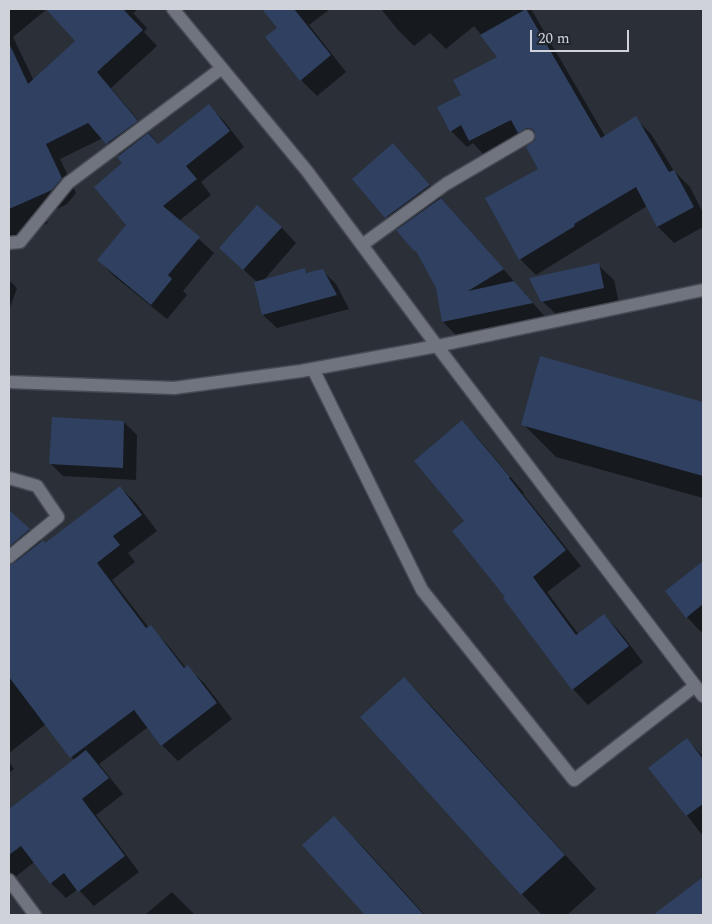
<!DOCTYPE html>
<style>
body{margin:0}
#map{position:relative;width:712px;height:924px;overflow:hidden;background:#2a2f38;font-family:Spectral,serif}
canvas{display:block}
.frame{position:absolute;inset:0;border:10px solid #cfd2d8;pointer-events:none}
.scale{position:absolute;left:530px;top:30px;width:99px;height:22px;box-sizing:border-box;border:2px solid #cfd2d8;border-top:0;padding-left:6px;font-size:15px;line-height:18px;white-space:nowrap;color:#cfd2d8;-webkit-text-stroke:4px #20252e;paint-order:stroke}
</style>
<div id="map">
<canvas width="712" height="924"></canvas>
<div class="frame"></div>
<div class="scale">20 m</div>
</div>
<script>
const g = document.querySelector('canvas').getContext('2d');
g.lineJoin = 'round';
function fillPath(path, color) { g.fillStyle = color; g.fill(path, 'evenodd'); }
function trace(path, color, width, dash) { g.strokeStyle = color; g.lineWidth = width; g.lineCap = dash ? 'butt' : 'round'; g.setLineDash(dash || []); g.stroke(path); }
const shadow = new Path2D(`
 M9,9h38l-34,28 21,44 42,-40 -28,-32h90l-5,4 14,15 -3,4 13,14 -46,42 48,57 50,-39 15,15 20,26 -43,35 10,13 -32,26 35,32 -31,38 4,4 -20,24 -53,-43 -15,-16 28,-35 -3,-62 -4,-7 -17,-18 -43,21 16,34 -9,11 -23,11 4,8 -39,19z
 M264,9h66l-21,16 37,47 -29,24 -16,-16 -22,-52z
 M381,9h150l74,127 30,-18 16,16 23,37 16,16 13,26v14l-29,16 -16,-16 -11,-21 -111,69 -16,-16 19,-89 -8,-26 -7,-7 -38,20 -13,-14 -6,4 -16,-16 11,-36 37,-38 -25,-31 -28,23 -16,-16 -16,13 -16,-16z
 M393,144l15,16 138,158 -88,19 -15,-15 -6,-34 -17,-33 -67,-76z
 M281,227l15,16 -33,38 41,-11 4,4 14,-4 14,14 13,25 -72,19 -14,-13 -8,-32 2,-1 -37,-34z
 M598,265l16,15 5,23 -61,13 -16,-15z
 M9,280l8,8 -8,22z
 M541,358l162,46v94l-147,-41 -33,-33z
 M124,422l13,13 -1,45 -73,-4 -13,-13z
 M462,422l15,15 47,56 -1,1 58,72 -34,26 32,43 25,-20 15,16 24,31 -55,43 -15,-16 -66,-92 -41,-75z
 M120,487l16,16 21,28 -29,22 7,9 -23,18 37,48 1,-1 16,16 20,25 2,-1 16,16 28,36 -54,42 -16,-16 -14,-18 -49,37 24,30 -27,21 43,57 -45,34 -16,-17 -12,9 -15,-15 -17,-21 -25,20v-72l65,-50 -28,-36 -37,29v-156l20,-16 -12,-18 -8,-8v-43l36,32z
 M703,563v67l-2,2 -14,-15 -21,-26z
 M404,678l32,33 160,178 -29,26h-25l-20,-21z
 M687,740l16,16v80l-53,-68z
 M9,762l5,7 -5,4z
 M334,818l31,31 60,66h-58l-63,-70z
 M703,879v36h-31l-6,-8z
 M172,892l23,23h-50z`);
const building = new Path2D(`
 M46,9h77l20,21 -46,42 41,49 -32,23 -18,-21 -42,21 16,34 -10,12 -43,19v-166l19,41 47,-43z
 M262,9h32l37,46 -31,26 -35,-44 12,-9z
 M526,9l75,129 35,-22 33,56 5,-2 20,37 -37,20 -21,-40 -62,37 1,2 -56,34 -34,-62 53,-29 -12,-22 9,-7v-8l-3,-3 -5,-1 -9,5 -7,-13 -42,21 -8,-16 -11,7 -13,-25 24,-12 -8,-15 44,-23 -17,-22z
 M209,104l21,27 -44,35 11,13 -34,27 37,31 -32,38 4,4 -21,26 -54,-45 29,-35 -32,-38 28,-24 -5,-6 31,-24 10,11z
 M393,143l37,42 -45,33 -33,-39z
 M441,198l63,71 -36,22 46,-10 19,22 -91,19 -6,-34 -20,-37h-2l-18,-21z
 M257,205l25,22 -39,43 -24,-22z
 M599,263l5,25 -63,14 -12,-24z
 M305,268l1,5 17,-4 14,26 -75,20 -8,-33z
 M540,356l163,46v74l-182,-51z
 M52,417l72,4 -1,47 -74,-4z
 M462,420l48,57 -1,1 57,72 -33,27 43,58 28,-21 25,32 -57,44 -69,-92 2,-1 -53,-66 12,-10 -50,-60z
 M120,486l22,29 -29,21 7,9 -23,18 49,65 5,-3 33,43 4,-3 29,38 -56,43 -27,-36 -64,48 -61,-81v-112l5,-2 29,-23 2,3z
 M9,510l21,19 -21,18z
 M703,561v43l-17,14 -21,-27z
 M404,677l161,178 -44,40 -161,-178z
 M687,738l16,21v45l-17,12 -38,-48z
 M86,750l23,28 -27,21 43,57 -47,36 -14,-19 -14,11 -29,-38 -12,9v-46z
 M334,816l90,99h-59l-63,-70z
 M703,877v38h-50z`);
const service = new Path2D(`
 M362,245l84,-61 82,-48
 M313,369l109,221 152,190 121,-94`);
const minor = new Path2D(`
 M173,9l134,162 130,175 266,350
 M9,243l11,-1 48,-59 154,-115
 M9,382l165,6 127,-17 136,-25 266,-56
 M9,478l28,8 21,31 -49,40
 M9,880l26,35`);
fillPath(shadow, '#0007');
fillPath(building, '#2f4061');
trace(service, '#484b53', 15);
trace(minor, '#484b53', 15);
trace(service, '#6f747f', 12);
trace(minor, '#6f747f', 12);
</script>
